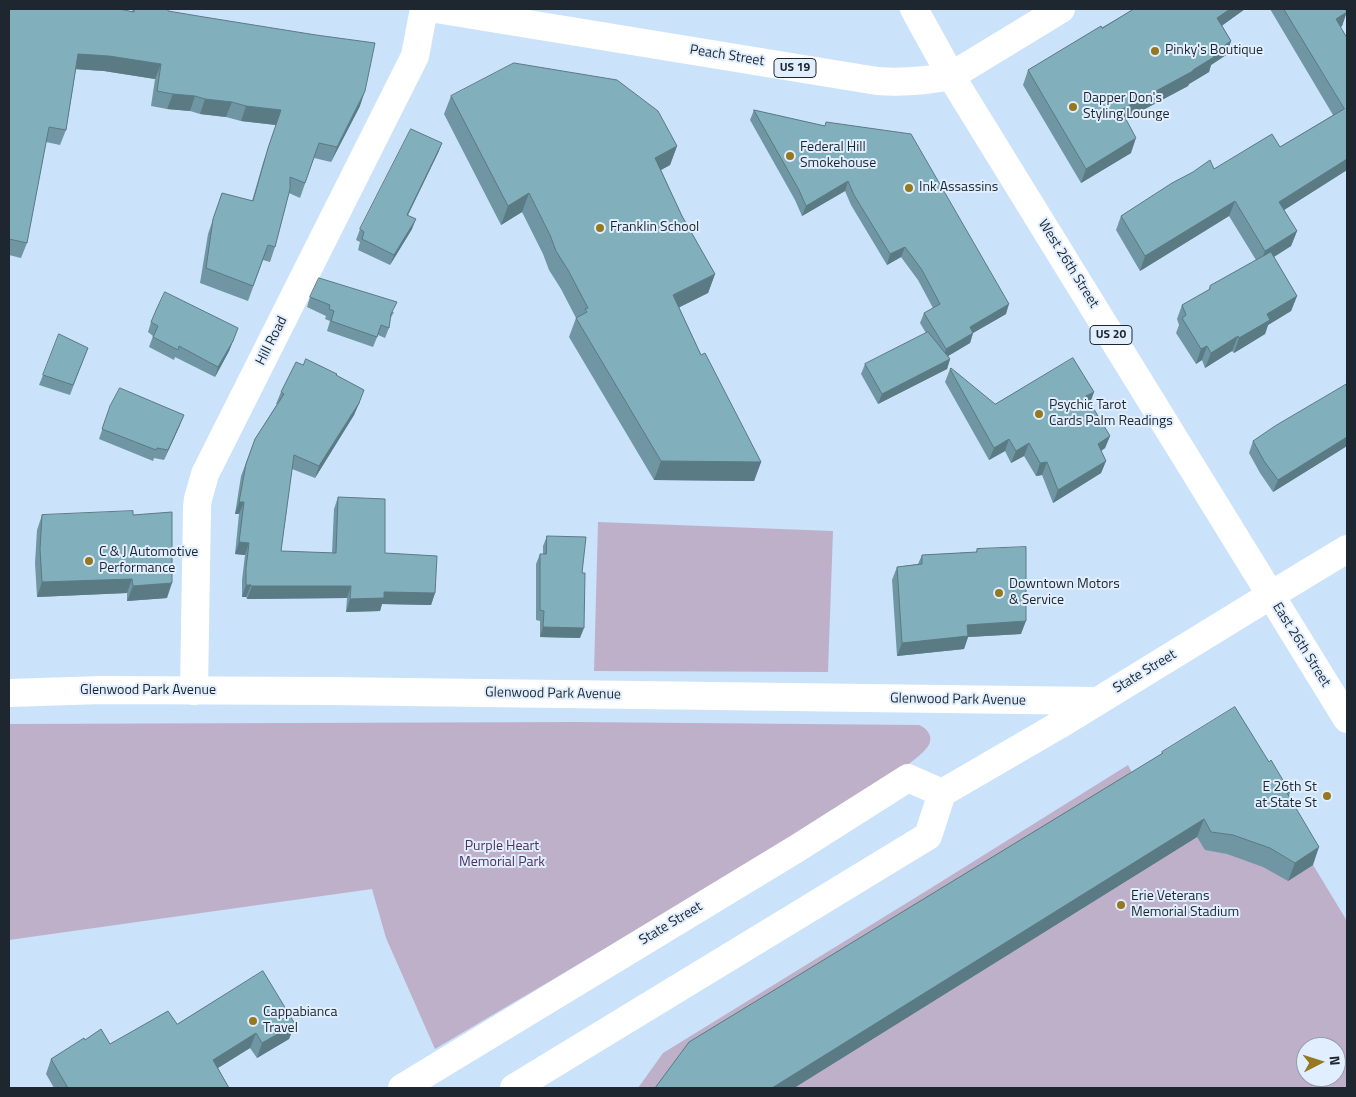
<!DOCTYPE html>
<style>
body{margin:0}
#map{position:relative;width:1356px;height:1097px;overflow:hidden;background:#cbe2fb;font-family:"Titillium Web",sans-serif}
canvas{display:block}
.frame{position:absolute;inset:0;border:10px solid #1e2730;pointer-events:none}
.north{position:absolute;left:1296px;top:1037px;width:50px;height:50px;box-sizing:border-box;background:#e0eefd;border:1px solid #929eab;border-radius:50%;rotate:85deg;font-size:14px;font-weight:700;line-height:20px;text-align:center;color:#1e2730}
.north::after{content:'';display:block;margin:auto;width:18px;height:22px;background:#957820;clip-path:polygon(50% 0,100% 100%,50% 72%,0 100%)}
</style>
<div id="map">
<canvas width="1356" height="1097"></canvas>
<div class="frame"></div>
<div class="north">N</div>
</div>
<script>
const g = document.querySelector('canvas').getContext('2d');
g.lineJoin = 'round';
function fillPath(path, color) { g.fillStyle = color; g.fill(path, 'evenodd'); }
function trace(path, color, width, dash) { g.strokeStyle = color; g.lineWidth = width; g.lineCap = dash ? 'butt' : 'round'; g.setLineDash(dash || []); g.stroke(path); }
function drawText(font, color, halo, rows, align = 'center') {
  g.font = font + ' "Titillium Web",sans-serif'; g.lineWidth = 4; g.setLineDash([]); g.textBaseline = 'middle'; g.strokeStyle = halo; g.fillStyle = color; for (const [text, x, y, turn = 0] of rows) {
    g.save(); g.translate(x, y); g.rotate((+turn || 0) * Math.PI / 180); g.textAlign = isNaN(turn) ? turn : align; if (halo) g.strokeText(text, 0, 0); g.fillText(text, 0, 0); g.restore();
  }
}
const green = new Path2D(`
 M598,522l235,9 -5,141 -234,-1z
 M575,722l344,3c7,3 13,9 11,17 -3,16 -75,56 -91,66 -134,82 -269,161 -404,241l-49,-111 -14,-49 -363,51v-216z
 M1128,765l9,17 144,30 66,109v167h-709l25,-35 268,-165zM1306,1047h30v30h-30z`);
const street = new Path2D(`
 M194,691l3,-184 1,-8 7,-25 210,-418 9,-47`);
const secondary = new Path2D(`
 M951,76l110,-67
 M9,693l93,-3 228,1 767,10
 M942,793l117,-68 212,-130
 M402,1088l394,-239 112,-71 34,15 -14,43 -414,252`);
const primary = new Path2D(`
 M436,9l441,72c26,2 49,0 74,-5
 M914,9l37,67 396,643
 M1271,595l76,-46`);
const wall = new Path2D(`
 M9,9l123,2 1,-2h35v2l192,95 -29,56 -17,-4 -14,40 -11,-5 -14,54 -5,15 -7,-2 -15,41 -48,-18 8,-49 14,-41 30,8 11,-38 13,-38 -35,-4 -15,-4 -26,-3 -10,-3 -23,-2 -16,-3 4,-27 -51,-8 -28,-2 -10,61 -6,15 -14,-3 -19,101 -6,15 -12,-3z
 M1134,9h111l-23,16 9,16 -5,14 -15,10 -2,7 -20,12 -1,2 -62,33 5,34 -50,30 -58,-98 5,-15z
 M1270,9h77l-5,17 -1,1 6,143 -63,40 13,21 -6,15 -17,11 23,39 -6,15 -23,14 -3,9 -31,19 -2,-2 -27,17 -3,-8 -6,4 -20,-31 3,-8 -2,-6 5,-14 27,-15 1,-4 46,-26 -27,-44 -89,55 -24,-41 5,-14 93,-47 66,-22 53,-32z
 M451,96l226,50 -7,19 -9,5 21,46 33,58 -7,19 -29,14 22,48 60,107 -7,19 -100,-1 -85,-143 7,-19 -15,-29 -12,-19 -6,-16 -21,-42 -21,13 -57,-111z
 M754,110l71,16 181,188 -33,19 -3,10 -22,13 2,3 -3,10 -69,35 -17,-30 4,-10 61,-31 -6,-10 4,-10 9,-5 -15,-28 -17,-23 -14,8 -36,-60 -6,-14 -43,25 -7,-16 -45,-80z
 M442,143l-4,10 -30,62 4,14 -22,36 -32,-15 2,-8 -4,-2 4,-11z
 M310,297l84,15 -4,7 -1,9 -4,10 -7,-3 -5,12 -46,-16 3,-10 -5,-2 1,-3 -19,-9z
 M151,322l87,6 -9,23 -14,26 -40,-20 -1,3 -25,-13 4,-11 -5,-4z
 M88,348l-18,47 -31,-10 4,-10z
 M303,365l33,10 24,27 -6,13 -39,63 -23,-9 -11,82 51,2 2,-44 4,-12 47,56 50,40 -4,12 -49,-1 -2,7 -34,1 1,-14 -100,1 -1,-2h-4v-17l3,-25 -10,-1 4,-40h-4l6,-38 14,-37 22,-35h-1l5,-12z
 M950,369l45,35 99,-12 -4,11 20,33 -5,12 -4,3 5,10 -5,12 -48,30 -11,-28 -6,1 -12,-20 -13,7 -6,-12 -16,9 -44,-78z
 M1347,384v62l-74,46 -13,-19 -11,-20 4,-12z
 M110,406l70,19 -16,35 -10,-2 -1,3 -54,-22z
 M42,515h91l34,83 -40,3v-8l-90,4 -2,-34 2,-33z
 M547,536l35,37 -2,65 -40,-1v-16l-4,-1v-56l4,-10h3v-8z
 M977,549l44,85 -53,3 -4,12 -67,7 -5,-76 5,-13 21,-3 4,-9 54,-3z
 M1162,752l107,10 21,30 -1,4 24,69 -25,16 -25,-14 -36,-13 -22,-4 -8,-13 -403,251h-139l506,-334z
 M177,1024h118l-6,15 -32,19 -7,-10 -32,20 11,20h-175l-8,-14 5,-15 34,-19 25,4z`);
const shadedWall = new Path2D(`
 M1230,9h15l-33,24 5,-15z
 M1347,12l-5,14 -12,8 6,-15z
 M1231,41l-5,14 -15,10 -2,7 -20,12 -1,2 -73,39 6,-15 72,-40 19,-16z
 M78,54l31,2 52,8 -6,15 -51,-8 -31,-2z
 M365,91l-5,15 -29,56 6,-15z
 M173,94l22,2 -5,15 -23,-2z
 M205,99l27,3 -6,15 -26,-3z
 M246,106l35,4 -5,15 -35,-4z
 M1136,138l-5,15 -50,30 5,-14z
 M442,143l-4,10 -35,72 4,-10z
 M677,146l-7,19 -22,12 7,-19z
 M1347,159v11l-74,47 6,-15z
 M848,181l-3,10 -43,25 4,-10z
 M529,193l-7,19 -21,13 7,-19z
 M1235,201l-6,15 -89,55 5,-15z
 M416,219l-4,10 -22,36 4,-10z
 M1297,231l-6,15 -32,20 6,-15z
 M905,247l-4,10 -14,8 3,-11z
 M715,274l-7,19 -42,21 7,-19z
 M1297,296l-6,15 -23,14 -3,9 -31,19 5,-15 28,-24z
 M1009,304l-3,10 -40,23 4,-10z
 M973,333l-3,10 -27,16 3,-10z
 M1238,336l-6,15 -27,17 6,-15z
 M233,341l-4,10 -14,26 3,-10z
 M1207,346l-5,14 -6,4 5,-15z
 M950,359l-3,10 -69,35 4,-10z
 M364,390l-10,25 -39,63 4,-12z
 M1094,392l-5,13 -3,-9z
 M184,415l-4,10 -16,35 4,-10z
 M1110,436l-5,12 -12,9 5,-13z
 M1347,437v9l-74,46 5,-12z
 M1009,439l-4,12 -16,9 5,-12z
 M1029,443l-5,13 -13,7 5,-12z
 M661,461l100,1 -7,19 -100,-1z
 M1106,461l-5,12 -48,30 5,-13z
 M1047,462l-5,13 -6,1 4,-13z
 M239,502h5l-5,12h-4z
 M239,542l10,1 -4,12 -10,-1z
 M132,579l-5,14 -90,4 5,-15z
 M172,583l-5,15 -40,3 6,-15z
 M246,585h5l-5,12h-4z
 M252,586h99l-4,12 -100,1z
 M384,592l51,1 -4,12 -49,-1 -2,7 -34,1 4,-13z
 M1026,621l-5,13 -53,3 -4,12 -67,7 5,-13 65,-18z
 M543,627l41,1 -4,10 -40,-1z
 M1204,819l-7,18 -403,251h-22z
 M1319,847l-6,18 -25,16 7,-18z
 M295,1024l-6,15 -32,19 5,-15z
 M256,1033l-6,15 -42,26 5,-14z`);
const building = new Path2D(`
 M9,9h110l15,3v-3h34v2l36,6 112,18 59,8 -10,48 -28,56 -18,-4 -14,40 -15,-6v12l-15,58 -7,-2 -15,41 -47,-18 7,-49 9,-26 31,8 15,-53 13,-38 -35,-4 -14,-4 -27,-3 -10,-3 -22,-2 -16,-3 4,-27 -52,-8 -31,-2 -12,76 -17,-3 -22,116 -18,-4z
 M1134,9h96l-13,9 14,23 -19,13 2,3 -21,13v1l-72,39 15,28 -50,31 -58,-99 73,-44 1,2z
 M1284,9h61l2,3 -11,7 11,19v121l-68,43 18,29 -32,20 -30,-50 -90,55 -24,-40 51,-33 21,-11 17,-12 4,9 58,-35 8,13 64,-38z
 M514,63l103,17 41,31 19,35 -22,12 27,58 33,58 -42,21 28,60 4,-2 56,109 -100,-1 -85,-143 11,-6 -2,-3 3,-1 -20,-38 -12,-19 -6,-16 -21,-42 -21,13 -57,-110z
 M754,110l71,16 1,-4 85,12 98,170 -39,23 3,6 -27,16 -22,-36 16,-9 -18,-34 -17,-23 -15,7 -36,-59 -6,-14 -42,25 -7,-16z
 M411,129l31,14 -35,72 9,4 -22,36 -32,-16 2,-7 -4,-3z
 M1271,252l26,44 -30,18 3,6 -31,18 -1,-2 -27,17 -4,-7 -6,3 -19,-31 4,-3 -4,-10 28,-16v-3z
 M319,278l78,24 -6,12 -2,14 -8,-3 -4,12 -46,-16 3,-10 -5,-2 1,-4 -20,-8z
 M165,292l73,36 -5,13 -15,26 -39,-21 -1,4 -25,-13 5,-11 -7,-4 6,-14z
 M928,332l22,27 -68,35 -17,-30z
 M59,334l29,14 -15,37 -30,-10z
 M1073,358l21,34 -8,4 24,40 -12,8 8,17 -48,29 -11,-28 -7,1 -11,-20 -13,8 -7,-12 -15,9 -44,-79 1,-1 44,36z
 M306,359l31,15 -1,1 28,15 -5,13 -40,63 -25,-11 -13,96 55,2 2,-56 47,2v54l52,3 -2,37 -51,-1v6l-34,1 1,-13h-99l-1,-1h-5v-17l3,-25 -10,-1 5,-40h-5l7,-38 9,-25 29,-45 -3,-2 15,-30 7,3z
 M1347,384v53l-69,43 -14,-19 -11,-20 22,-15z
 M120,388l64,27 -16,35 -11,-2 -1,2 -54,-21 8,-23z
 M133,511v4l39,-3v71l-39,3 -1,-7 -90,3 -2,-33 2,-34z
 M547,536l39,1 -4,36h3l-1,55 -41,-1 1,-16 -4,-1v-56h6z
 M1026,547v74l-59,4 1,11 -66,7 -5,-76 25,-3v-9l55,-3v-3z
 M1235,707l34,55 2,-2 19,32 -3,1 32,54 -24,16 -25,-15 -37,-13 -22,-3 -7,-13 -432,269h-117l34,-46 474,-289 -1,-1z
 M263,971l32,53 -33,19 -6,-10 -43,27 16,28h-161l-17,-29 33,-21 1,2 16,-11 9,15 58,-33 9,13z`);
const markers = [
 [1155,51,5,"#957820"],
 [1073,107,5,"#957820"],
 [790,156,5,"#957820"],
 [909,188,5,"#957820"],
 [600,228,5,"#957820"],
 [1039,414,5,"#957820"],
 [89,561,5,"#957820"],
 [999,593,5,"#957820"],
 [1327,796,5,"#957820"],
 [1121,905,5,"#957820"],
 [253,1021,5,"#957820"]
];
const shields = [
 [795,68,42],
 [1111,335,42]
];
const shieldNames = [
 ["US 19",795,68],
 ["US 20",1111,335]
];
const poiNames = [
 ["Pinky's Boutique",1165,51],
 ["Dapper Don's",1083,99],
 ["Styling Lounge",1083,115],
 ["Federal Hill",800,148],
 ["Smokehouse",800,164],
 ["Ink Assassins",919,188],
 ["Franklin School",610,228],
 ["Psychic Tarot",1049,406],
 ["Cards Palm Readings",1049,422],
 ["C & J Automotive",99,553],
 ["Performance",99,569],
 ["Downtown Motors",1009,585],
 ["& Service",1009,601],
 ["E 26th St",1317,788,"right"],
 ["at State St",1317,804,"right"],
 ["Erie Veterans",1131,897],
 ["Memorial Stadium",1131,913],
 ["Cappabianca",263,1013],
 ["Travel",263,1029]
];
const streetNames = [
 ["Peach Street",727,56,9],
 ["West 26th Street",1068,264,58],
 ["Hill Road",272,341,-63],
 ["East 26th Street",1301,645,58],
 ["State Street",1145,672,-31],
 ["Glenwood Park Avenue",148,691],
 ["Glenwood Park Avenue",553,694,1],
 ["Glenwood Park Avenue",958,700,1],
 ["State Street",671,924,-31]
];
const parkNames = [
 ["Purple Heart",502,847],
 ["Memorial Park",502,863]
];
fillPath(green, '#bfb0c9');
trace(street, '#fff', 28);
trace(secondary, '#fff', 28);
trace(primary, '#fff', 28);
fillPath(wall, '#6f96a2');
fillPath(shadedWall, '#5a7a84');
fillPath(building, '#81afbc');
trace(building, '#5a7a84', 1);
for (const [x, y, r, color] of markers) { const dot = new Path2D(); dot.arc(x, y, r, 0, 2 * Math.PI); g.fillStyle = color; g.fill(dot); trace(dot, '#e0eefd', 2); }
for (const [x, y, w] of shields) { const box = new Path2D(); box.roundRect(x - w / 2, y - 9.5, w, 19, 4); g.fillStyle = '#e0eefd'; g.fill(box); trace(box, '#1e2730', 1); }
drawText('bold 12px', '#1e2730', null, shieldNames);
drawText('14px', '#1e2730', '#e0eefd', poiNames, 'left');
drawText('14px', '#1e2730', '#e0eefd', streetNames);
drawText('14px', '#4d315e', '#e0eefd', parkNames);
</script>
